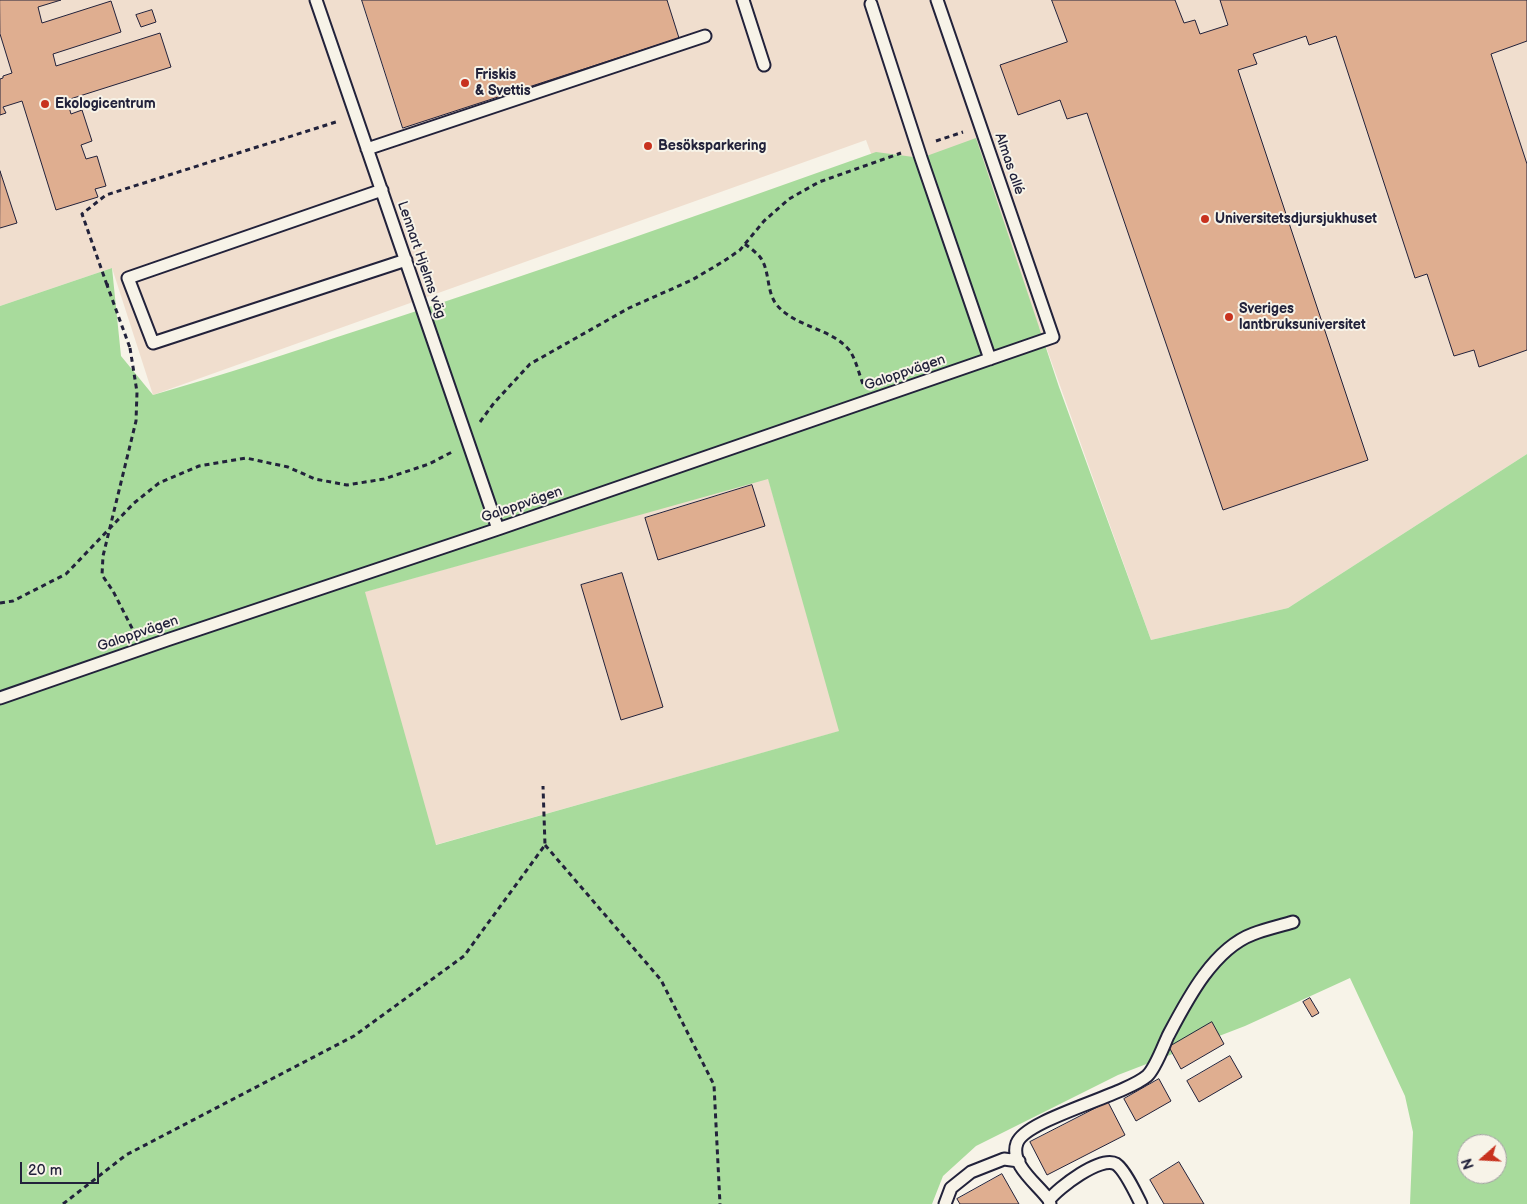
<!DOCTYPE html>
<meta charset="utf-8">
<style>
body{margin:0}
#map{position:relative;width:1527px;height:1204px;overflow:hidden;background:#f7f3e8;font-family:"Balsamiq Sans",sans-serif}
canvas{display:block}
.north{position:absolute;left:1457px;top:1134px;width:50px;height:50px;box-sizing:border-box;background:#f7f3e8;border:1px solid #a29fa3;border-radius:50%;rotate:251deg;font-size:14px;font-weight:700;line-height:20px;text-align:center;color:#22223b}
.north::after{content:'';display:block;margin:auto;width:18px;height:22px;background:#c8321e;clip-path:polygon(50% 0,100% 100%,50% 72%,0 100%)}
.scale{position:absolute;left:20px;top:1162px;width:79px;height:22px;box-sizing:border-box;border:2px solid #22223b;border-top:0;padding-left:6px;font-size:15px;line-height:18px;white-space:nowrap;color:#22223b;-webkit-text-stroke:4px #f7f3e8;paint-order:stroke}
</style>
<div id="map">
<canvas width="1527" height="1204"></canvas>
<div class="north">N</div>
<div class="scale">20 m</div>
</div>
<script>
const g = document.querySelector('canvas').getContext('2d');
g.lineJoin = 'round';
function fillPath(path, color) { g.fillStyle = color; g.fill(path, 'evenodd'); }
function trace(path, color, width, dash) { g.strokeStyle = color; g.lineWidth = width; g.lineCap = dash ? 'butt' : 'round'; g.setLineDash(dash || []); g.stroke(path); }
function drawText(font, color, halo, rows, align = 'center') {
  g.font = font + ' "Balsamiq Sans",sans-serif'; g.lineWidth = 4; g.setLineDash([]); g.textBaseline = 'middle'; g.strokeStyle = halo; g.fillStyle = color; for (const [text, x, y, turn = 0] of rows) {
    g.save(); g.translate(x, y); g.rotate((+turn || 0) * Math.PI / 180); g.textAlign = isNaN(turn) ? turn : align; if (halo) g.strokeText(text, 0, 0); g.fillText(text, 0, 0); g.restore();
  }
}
const built = new Path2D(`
 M0,0h1527v454l-239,154 -137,32 -112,-313 -93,29 -80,-216 -713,255 -41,-127 -112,38z
 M768,478l72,253 -405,114 -71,-253z`);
const green = new Path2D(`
 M976,138l83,249 92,253 137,-32 239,-154v750h-117l3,-72 -8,-36 -55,-118 -105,48 -127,49 -142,71 -33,30 -11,28h-932v-898l112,-38 9,88 32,39c70,-20 139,-43 209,-66 172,-56 343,-116 514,-177l45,6zM768,479l71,252 -403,114 -71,-253zM1467,1144h30v30h-30z`);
const building = new Path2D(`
 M0,0h61l-23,7 4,16 69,-22 10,31 -68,22 3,12 104,-33 11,34 -104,33 4,14 11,-4 10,31 -11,4 5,14 11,-3 9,30 -11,3 3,8 -42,13 -34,-109 -19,6 3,6 -6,2v-36l3,-1v-2l9,-3 -12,-39z
 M362,0h305l12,38 -276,90z
 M1052,0h123l9,23 11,-3 5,14 28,-9 -8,-25h307v41l-36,13 36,110v186l-48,17 -5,-17 -20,6 -27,-82 -12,4 -79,-242 -27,9 -3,-9 -53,18 4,10 -19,6 130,390 -145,50 -136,-397 -20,6 -7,-19 -42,15 -18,-50 67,-23z
 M152,10l4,12 -15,5 -5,-12z
 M0,171l17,52 -17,5z
 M752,485l13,41 -107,34 -13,-42z
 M622,573l41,134 -42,13 -40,-135z
 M1310,998l9,15 -7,4 -9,-15z
 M1212,1022l12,22 -43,25 -12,-22z
 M1230,1056l12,21 -43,25 -12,-21z
 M1159,1079l12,22 -35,20 -12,-22z
 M1108,1102l17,33 -78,40 -17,-33z
 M1179,1162l25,42h-40l-14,-24z
 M1002,1174l17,30h-59l-3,-5z`);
const path = new Path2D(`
 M936,141l27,-9
 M745,244c5,4 11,8 15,13 10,13 6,33 16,47 19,24 55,23 74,47 6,9 9,23 13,33
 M107,285l-25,-71 24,-19 233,-74
 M109,285h-2l23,63
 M130,348l7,44 -1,29 -33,135 -1,19 11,16 21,41
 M480,422l14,-19 36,-39 99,-56 63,-28 32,-19 16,-11 24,-29 25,-22 30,-17 82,-29
 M0,603l13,-2 53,-27 68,-71 25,-20 40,-17 47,-8 42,9 27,12 32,6 37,-6 45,-15 23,-12
 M545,845l116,135 53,105 6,119
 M63,1204l63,-49 228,-119 110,-80 81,-111 -2,-59`);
const service = new Path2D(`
 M316,0l182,529
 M743,0l21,65
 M871,4l50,154 69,201
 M367,149l338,-113
 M382,190l-254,88 25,65 253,-83
 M0,698l167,-58 331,-111 555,-192 -116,-337
 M1049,1200c-10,-15 -40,-35 -32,-57 9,-24 106,-47 130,-67 8,-7 16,-29 21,-40 19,-36 45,-87 85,-102 13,-5 27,-8 40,-12
 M945,1204l6,-16 20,-16 33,-13 15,2
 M1050,1204l-1,-4c9,-12 52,-45 67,-36 9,6 20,30 25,40`);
const markers = [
 [465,83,5,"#c8321e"],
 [45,104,5,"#c8321e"],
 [648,146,5,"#c8321e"],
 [1205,219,5,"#c8321e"],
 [1229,317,5,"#c8321e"]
];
const poiNames = [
 ["Friskis",475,75],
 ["& Svettis",475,91],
 ["Ekologicentrum",55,104],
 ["Besöksparkering",658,146],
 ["Universitetsdjursjukhuset",1215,219],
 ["Sveriges",1239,309],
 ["lantbruksuniversitet",1239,325]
];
const streetNames = [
 ["Almas allé",1009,164,71],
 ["Lennart Hjelms väg",421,260,71],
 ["Galoppvägen",905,373,-19],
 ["Galoppvägen",522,505,-19],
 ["Galoppvägen",138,634,-19]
];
fillPath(built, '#f0dece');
fillPath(green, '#a8db9c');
fillPath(building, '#dfae90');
trace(building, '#22223b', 1);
trace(service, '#22223b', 15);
trace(path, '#22223b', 3, [5, 4]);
trace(service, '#f7f3e8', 11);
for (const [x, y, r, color] of markers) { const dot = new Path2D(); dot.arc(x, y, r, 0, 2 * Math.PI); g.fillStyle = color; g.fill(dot); trace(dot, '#f7f3e8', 2); }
drawText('bold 14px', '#22223b', '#f7f3e8', poiNames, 'left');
drawText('14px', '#22223b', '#f7f3e8', streetNames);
</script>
